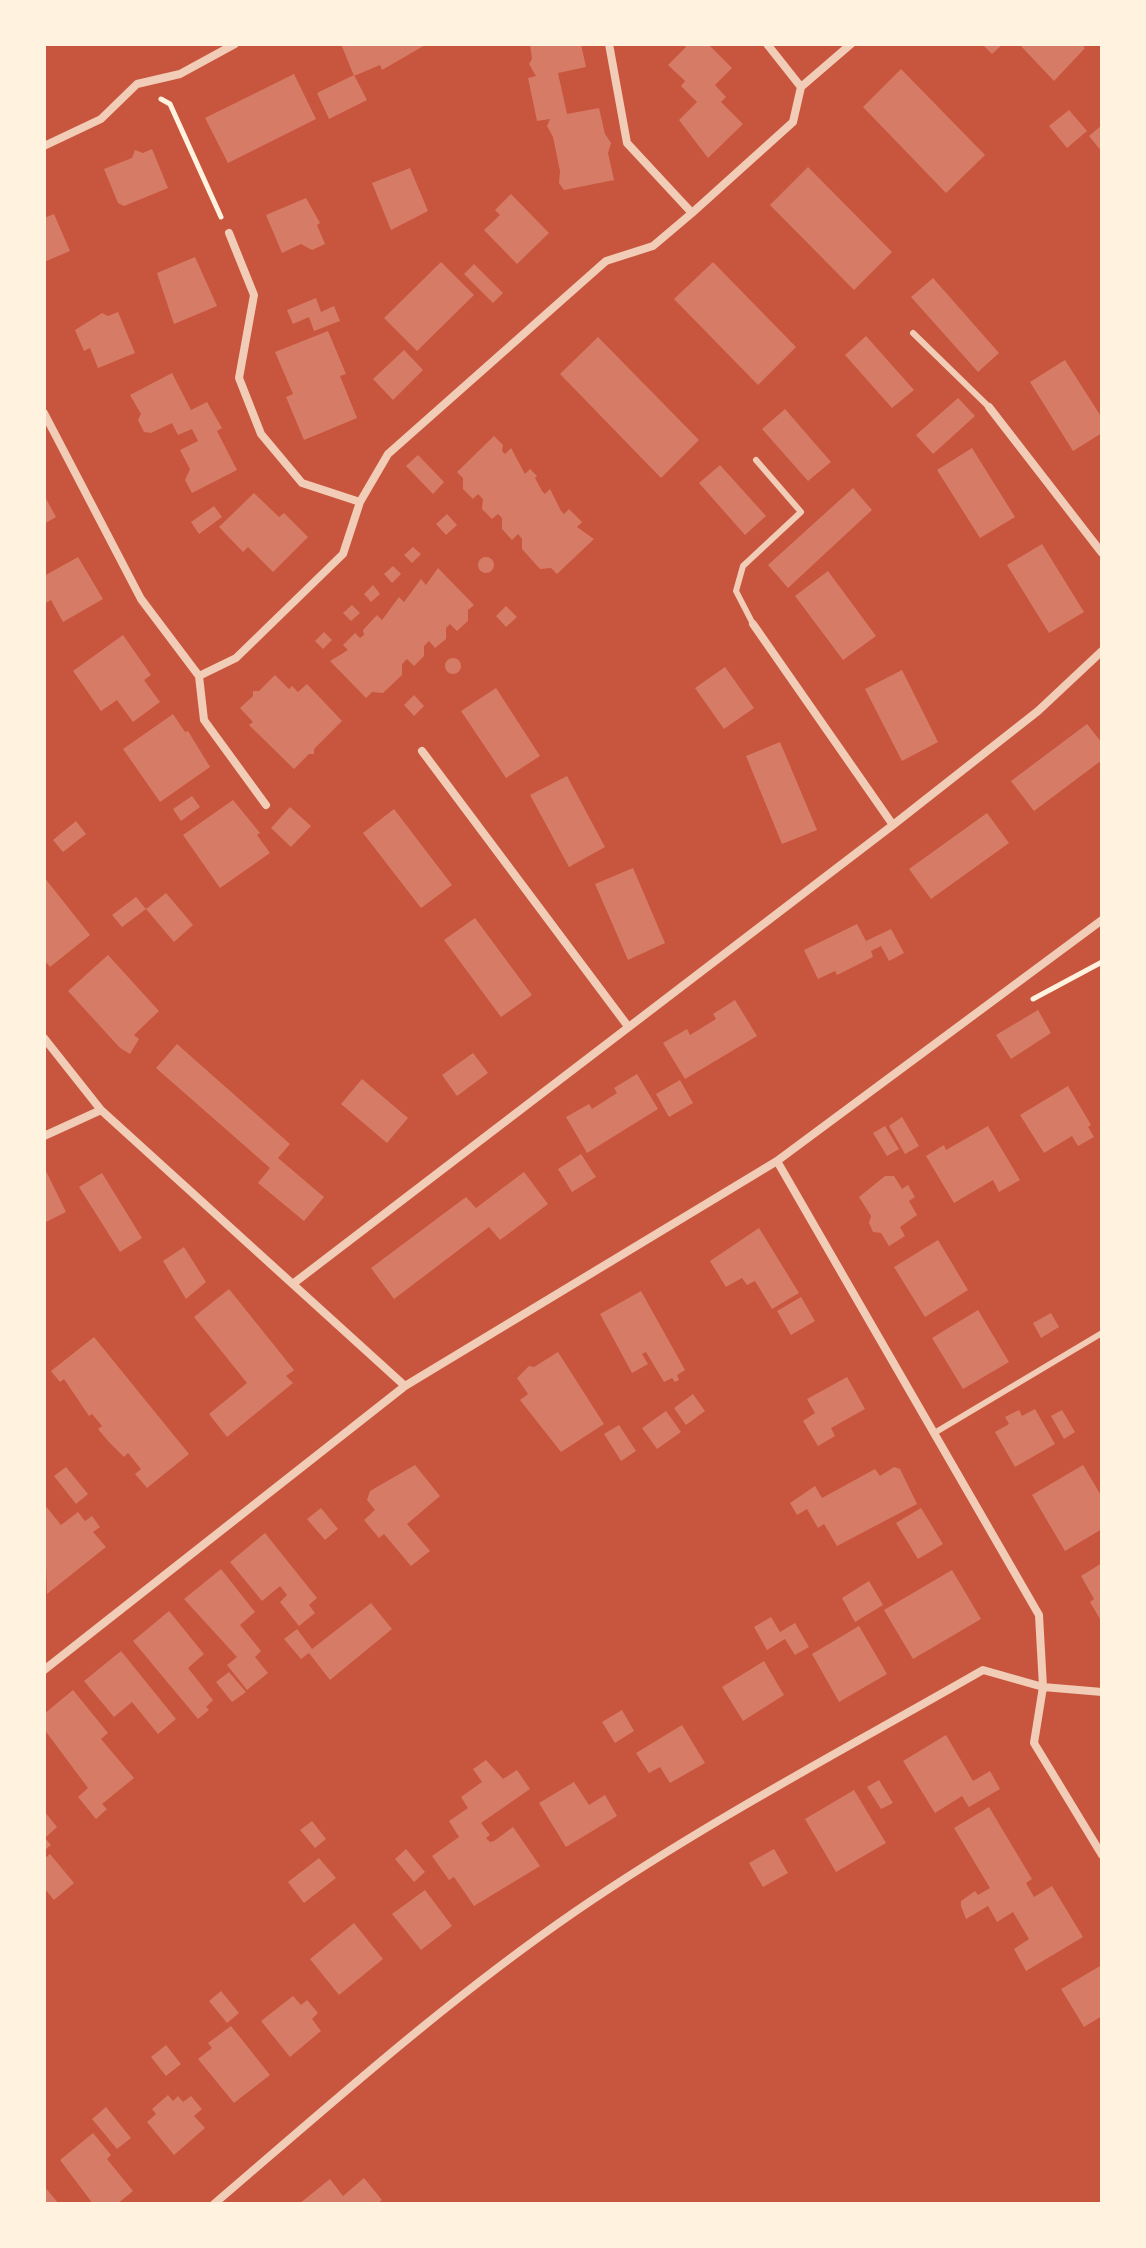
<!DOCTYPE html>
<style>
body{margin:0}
#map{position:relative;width:1146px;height:2248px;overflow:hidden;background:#c8553d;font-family:Figtree,sans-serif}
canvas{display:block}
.frame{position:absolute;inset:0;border:46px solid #fff3e0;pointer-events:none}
</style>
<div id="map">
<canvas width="1146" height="2248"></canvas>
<div class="frame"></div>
</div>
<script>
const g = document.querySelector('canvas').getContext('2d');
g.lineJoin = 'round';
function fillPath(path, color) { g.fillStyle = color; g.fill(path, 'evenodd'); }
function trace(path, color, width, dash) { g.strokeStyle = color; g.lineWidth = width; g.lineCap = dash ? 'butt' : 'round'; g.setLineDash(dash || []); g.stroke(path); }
const building = new Path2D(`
 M341,44h86l-45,26 -2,-5 -26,11z
 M530,44h51l5,23 -28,6 9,41 32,-6 6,26 6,9 -3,10 6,27 -50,10 -5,-7 1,-12 -7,-34 -6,-11 3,-7 -13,2 -9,-43 8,-2 -7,-12 3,-5z
 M683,44h30l-3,2 22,22 -17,17 11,12 -5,5 22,22 -35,34 -29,-38 18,-18 -16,-16 4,-5 -17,-16 18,-18z
 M982,44h21l-11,10z
 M1019,44h62l4,4 -31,33z
 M901,69l84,86 -39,38 -83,-86z
 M294,74l22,45 -88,44 -23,-45z
 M354,75l13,25 -38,19 -12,-26z
 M1069,110l18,21 -20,17 -18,-22z
 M1102,125v27l-13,-16z
 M152,149l16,39 -44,18 -6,-3 -14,-34 28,-11 3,-8 8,3z
 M808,167l84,85 -38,38 -84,-85z
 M410,168l18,43 -37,19 -19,-47z
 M511,194l38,39 -32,31 -33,-34 16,-15 -5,-5z
 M306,198l14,25 -3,2 8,19 -13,6 -11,-6 -19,9 -16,-38z
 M54,214l16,37 -26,11v-44z
 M195,257l22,49 -43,18 -17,-51z
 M441,262l33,33 -57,56 -33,-33z
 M713,262l83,85 -38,38 -84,-86z
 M474,264l29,29 -10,10 -29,-29z
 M933,278l66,75 -21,19 -67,-75z
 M316,298l5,14 13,-6 6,15 -26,10 -5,-14 -16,7 -6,-14z
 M118,312l17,41 -37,15 -8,-20 -6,3 -9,-21 27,-17 6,3z
 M328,331l18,43 -6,2 17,42 -53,22 -18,-43 7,-3 -18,-42z
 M866,336l48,54 -22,18 -47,-53z
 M598,337l101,103 -38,38 -101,-104z
 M404,350l19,20 -30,30 -20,-21z
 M1065,360l37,58v15l-29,18 -43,-69z
 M172,373l19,37 16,-8 15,26 -5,3 20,39 -45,23 -7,-13 5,-11 -10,-19 18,-9 -6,-12 -14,6 -6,-12 -21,10 -7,-1 -6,-12 3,-6 -11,-19z
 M958,398l17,18 -42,38 -17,-19z
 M785,409l46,53 -23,19 -46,-52z
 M494,436l9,9 -1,6 3,3 6,-6 14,26 5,-5 7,7 -2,2 7,13 3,3 5,-5 11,22 3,3 5,-5 13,13 -5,5 17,12 -37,35 -6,-6 -11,1 -18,-20v-10l-4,-5 -6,6 -10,-11v-11l-4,-4 -6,5 -10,-10 1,-10 -5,-5 -5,5 -10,-10v-11l-6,-6z
 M972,448l43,69 -35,21 -43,-68z
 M418,455l26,27 -11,12 -27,-28z
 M720,465l46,51 -21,19 -46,-52z
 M853,488l19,22 -84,78 -20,-23z
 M254,493l25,24 5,-4 24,24 -35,35 -25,-25 -5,5 -24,-25z
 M44,495l12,22 -12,7z
 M214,506l8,11 -23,17 -8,-12z
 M447,514l10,11 -11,10 -10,-11z
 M1042,544l42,68 -35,21 -42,-68z
 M413,547l8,7 -9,9 -8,-8z
 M478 565a8 8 0 1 1 16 0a8 8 0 1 1-16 0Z
 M78,557l25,42 -40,23 -12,-22 -7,4v-28z
 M393,566l8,8 -9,9 -8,-9z
 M438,568l36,37 -6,5v11l-11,10 -7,-7 -4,4v11l-11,9 -6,-7 -5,5v10l-10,10 -7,-7 -5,5v11l-19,18 -11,-1 -6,6 -36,-37 18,-11 -5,-5 12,-12 5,5 4,-3 -1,-5 14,-15 5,5 17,-23 5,5 17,-23 5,6z
 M828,571l48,65 -33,24 -48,-64z
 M373,585l7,9 -9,8 -7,-8z
 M352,605l8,8 -9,8 -8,-8z
 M506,606l11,11 -11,10 -10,-11z
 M324,632l8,8 -9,9 -8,-8z
 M123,635l28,40 -7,5 16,22 -27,20 -16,-22 -16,11 -28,-40z
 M445 666a8 8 0 1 1 16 0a8 8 0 1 1-16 0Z
 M725,667l29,41 -30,21 -29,-41z
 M902,670l36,72 -36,19 -37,-72z
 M275,675l14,14 3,-3 6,6 9,-8 35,37 -28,28v5h-5l-15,15 -45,-44 4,-3 -13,-14 13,-12v-5h6z
 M496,688l44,68 -34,22 -45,-67z
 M414,695l10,11 -10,10 -10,-11z
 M173,714l12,18 3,-1 22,36 -50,35 -37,-53z
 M1087,724l15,19v17l-68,51 -23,-30z
 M780,742l37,88 -35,14 -36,-88z
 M567,776l38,71 -36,20 -39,-72z
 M192,796l8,11 -19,14 -8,-12z
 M233,800l27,33 -3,2 13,18 -50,35 -37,-53z
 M290,807l21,19 -20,21 -20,-19z
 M394,809l58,76 -31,23 -58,-75z
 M987,813l22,30 -78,56 -22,-30z
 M76,821l10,13 -23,18 -10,-12z
 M633,868l32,75 -37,17 -33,-76z
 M44,877l46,58 -40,32 -6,-7z
 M166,893l27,32 -19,17 -28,-33z
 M136,897l10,12 -24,18 -10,-12z
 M475,918l57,77 -31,22 -57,-77z
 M857,924l9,17 25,-12 13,24 -15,8 -8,-15 -10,5 2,6 -36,18 -2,-4 -17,8 -14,-29z
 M108,955l51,56 -25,24 5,4 -9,15 -10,-6 -52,-57z
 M735,1000l22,36 -72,43 -22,-36 24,-14 3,6 26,-16 -3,-5z
 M1038,1010l13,23 -40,26 -15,-24z
 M177,1044l113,100 -12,14 46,39 -20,24 -46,-38 12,-15 -114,-100z
 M473,1053l15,20 -31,23 -15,-21z
 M637,1074l21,35 -71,44 -21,-36 23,-13 3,5 25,-16 -3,-5z
 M362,1079l46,39 -21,25 -46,-39z
 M680,1080l13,23 -24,14 -13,-23z
 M1068,1086l23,39 -3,2 6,10 -16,9 -6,-10 -28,17 -24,-38z
 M902,1117l17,29 -14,8 -16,-28z
 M885,1126l14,23 -12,7 -14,-23z
 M988,1126l32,54 -21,12 -6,-12 -39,23 -28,-47 18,-11 2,5z
 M581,1154l15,23 -24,15 -14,-23z
 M44,1167l22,45 -22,11z
 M524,1172l24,32 -48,36 -11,-13 -95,72 -23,-31 95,-71 10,11z
 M102,1173l40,65 -22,14 -41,-65z
 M885,1176h9l8,13 6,-4 7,12 -6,4 8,14 -17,12 5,9 -16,10 -8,-13 -8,-1 -4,-9 2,-7 -12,-19z
 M759,1228l40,65 -27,16 -17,-28 -8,4 -5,-7 -16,9 -16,-26z
 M938,1240l30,50 -43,27 -31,-50z
 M184,1247l22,35 -20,17 -23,-38z
 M229,1289l65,81 -8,6 7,7 -66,54 -18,-23 38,-31 -53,-66z
 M641,1291l44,79 -8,5 2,5 -4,2 -3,-4 -8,4 -18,-30 -4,2 6,10 -16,9 -32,-59z
 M801,1297l14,24 -24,14 -14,-24z
 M978,1310l31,52 -46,27 -31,-51z
 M1051,1313l8,14 -18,11 -8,-15z
 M94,1337l95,117 -42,34 -12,-14 6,-5 -13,-16 -4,4 -16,-16 -10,-12 4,-3 -10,-12 -3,2 -25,-37 -4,3 -9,-11z
 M558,1352l46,72 -43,28 -41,-52 8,-6 -11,-16 12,-12 5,1z
 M847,1377l18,32 -34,19 4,8 -17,10 -15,-25 12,-8 -8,-14z
 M693,1394l12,17 -19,14 -12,-17z
 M1035,1409l20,35 -40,23 -20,-35 14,-8 -4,-7 14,-7 3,6z
 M1062,1410l13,22 -11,7 -13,-23z
 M666,1411l15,21 -24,17 -15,-21z
 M619,1425l17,26 -15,10 -17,-27z
 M415,1465l25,31 -33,28 23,27 -19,15 -27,-32 -5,4 -15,-18 11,-10 -8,-10 3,-9z
 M1083,1465l19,32v32l-37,22 -33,-56z
 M66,1467l22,27 -12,10 -22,-28z
 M894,1467l6,2 17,35 -80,42 -13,-22 -6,4 -11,-19 -10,6 -7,-12 25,-17 7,12 53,-29 5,7z
 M44,1504l17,21 17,-13 7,9 7,-5 8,11 -7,5 13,15 -59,47z
 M321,1508l17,21 -13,11 -18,-21z
 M921,1508l22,36 -25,15 -22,-36z
 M265,1533l52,65 -8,7 6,8 -16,13 -19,-24 7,-7 -7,-9 -18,15 -32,-39z
 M1102,1563v55l-2,1 -10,-17 4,-3 -13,-23z
 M221,1569l34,43 -15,13 21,26 -6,6 13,16 -21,17 -20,-25 10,-8 -53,-58z
 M952,1570l29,49 -68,40 -29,-49z
 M869,1581l14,24 -28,17 -13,-24z
 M371,1603l21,26 -62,51 -21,-27 -8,6 -17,-20 13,-10 15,20z
 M169,1611l35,43 -16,14 25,32 -7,7 3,3 -11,9 -65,-78z
 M771,1617l9,15 15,-9 14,24 -14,8 -10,-16 -18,11 -13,-23z
 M859,1626l28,48 -48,28 -27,-48z
 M121,1651l55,68 -18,15 -26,-32 -18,15 -30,-36z
 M764,1661l20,34 -41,26 -21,-34z
 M229,1672l17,20 -14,10 -16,-20z
 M73,1690l35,43 -7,6 33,39 -32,26 5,5 -11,10 -18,-22 10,-9 -44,-59v-15z
 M622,1710l12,21 -19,12 -13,-21z
 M682,1725l23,38 -35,20 -10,-16 -11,6 -13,-20z
 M946,1735l27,46 17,-10 10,18 -31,18 -7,-11 -27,17 -32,-52z
 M486,1760l17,19 14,-9 13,19 -49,34 9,12 -4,3 4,4 4,-1 19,-14 27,39 -66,40 -20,-29 -5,3 -17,-24 27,-19 -10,-16 19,-13 -7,-11 21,-15 -9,-13z
 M879,1780l14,23 -12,6 -14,-22z
 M574,1782l15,23 16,-10 12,21 -51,31 -27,-44z
 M854,1790l32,53 -50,29 -31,-53z
 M989,1807l43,72 -6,4 8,14 18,-11 31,51 -57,34 -12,-22 15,-10 -16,-27 -16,10 -9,-16 -22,13 -5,-13v-5l14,-10 3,4 12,-7 -36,-60z
 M44,1811l13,16 -12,11 6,7 -7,6z
 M312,1821l14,18 -11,9 -15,-18z
 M406,1849l19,23 -11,10 -19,-23z
 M774,1849l14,24 -25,14 -14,-24z
 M50,1854l24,29 -20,17 -10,-12v-29z
 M319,1858l17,20 -32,25 -16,-21z
 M425,1890l27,36 -31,24 -29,-36z
 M354,1923l29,36 -44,36 -29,-36z
 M1100,1966l2,50 -18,11 -23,-38z
 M221,1991l18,22 -12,10 -18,-22z
 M293,1996l8,9 6,-5 11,13 -6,6 9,12 -31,26 -29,-36z
 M231,2026l39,49 -36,28 -36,-44 14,-11 -4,-5z
 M166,2045l15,19 -15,12 -15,-19z
 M168,2095l5,6 5,-5 5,6 8,-6 11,13 -8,7 11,12 -31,27 -27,-33 9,-8 -4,-5z
 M106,2107l25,31 -14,11 -25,-30z
 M93,2133l18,22 -4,4 26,32 -16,13h-24l-33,-44z
 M364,2178l18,22 -5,4h-78l31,-25 13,17z
 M44,2186l15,18h-15z`);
const path = new Path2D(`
 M161,99l9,5 51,113
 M1033,999l69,-37`);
const service = new Path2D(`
 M913,333l76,74
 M753,624l-17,-33 7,-25 58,-54 -45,-52
 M936,1432l166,-99`);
const minor = new Path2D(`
 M609,44l18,99 65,70
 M767,44l34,43
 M44,146l57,-27 36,-35 43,-10 55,-30
 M229,233l25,62 -15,83 22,56 41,49 58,19
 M989,407l113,146
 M44,413l97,186 58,77 5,44 62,85
 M753,624l140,201
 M199,676l37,-18 107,-104 17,-52 28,-48 218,-193 47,-15 39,-33 101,-91 8,-35 50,-43
 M422,751l205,274
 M44,1038l57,72 304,276
 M44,1136l57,-26
 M777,1161l262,454 4,72 -9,56 68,112
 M294,1283l599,-458 145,-114 64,-60
 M44,1670l361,-284 372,-225 325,-241
 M214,2204c118,-101 234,-205 362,-293 130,-89 271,-163 407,-241l60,17 59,5`);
fillPath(building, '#d67c66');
trace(path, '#fff3e0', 5);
trace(service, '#f1ccb7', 6);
trace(minor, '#f1ccb7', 8);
</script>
